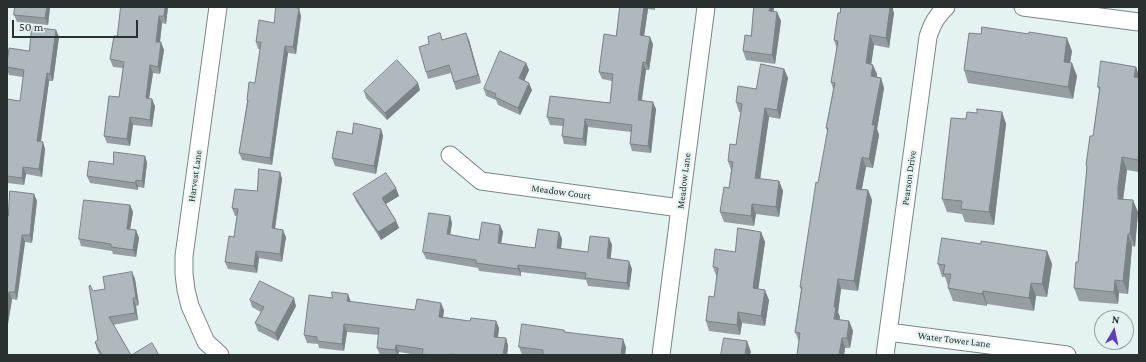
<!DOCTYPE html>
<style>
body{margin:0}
#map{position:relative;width:1146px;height:362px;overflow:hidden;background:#e4f2f2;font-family:"Crimson Pro",serif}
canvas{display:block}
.frame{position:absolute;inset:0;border:8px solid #2a2f2f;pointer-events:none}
.north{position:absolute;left:1094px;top:310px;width:40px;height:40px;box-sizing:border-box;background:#e4f2f2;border:1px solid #9aa4a4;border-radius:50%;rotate:9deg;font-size:11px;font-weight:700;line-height:16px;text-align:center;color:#2a2f2f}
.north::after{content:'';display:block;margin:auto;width:14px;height:18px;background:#5f3fb8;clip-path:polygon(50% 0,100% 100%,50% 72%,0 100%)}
.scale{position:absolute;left:12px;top:20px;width:126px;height:18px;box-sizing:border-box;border:2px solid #2a2f2f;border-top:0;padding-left:5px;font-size:12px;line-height:14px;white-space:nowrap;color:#2a2f2f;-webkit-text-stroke:3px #e4f2f2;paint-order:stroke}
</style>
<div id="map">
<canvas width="1146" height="362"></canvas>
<div class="frame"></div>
<div class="north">N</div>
<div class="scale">50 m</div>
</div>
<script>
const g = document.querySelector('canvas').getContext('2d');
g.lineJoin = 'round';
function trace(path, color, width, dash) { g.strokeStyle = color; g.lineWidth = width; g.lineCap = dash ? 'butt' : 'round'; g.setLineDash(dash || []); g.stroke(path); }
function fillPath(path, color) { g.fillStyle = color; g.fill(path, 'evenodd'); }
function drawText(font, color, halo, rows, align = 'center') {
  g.font = font + ' "Crimson Pro",serif'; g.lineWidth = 4; g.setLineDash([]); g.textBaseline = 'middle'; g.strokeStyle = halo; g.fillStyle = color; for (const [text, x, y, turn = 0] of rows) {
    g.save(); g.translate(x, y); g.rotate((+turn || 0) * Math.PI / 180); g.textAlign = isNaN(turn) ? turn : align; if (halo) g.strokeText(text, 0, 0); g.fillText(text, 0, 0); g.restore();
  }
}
const street = new Path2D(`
 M218,7l-34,249v18l2,16 4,16 16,36 14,13
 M1023,7l116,15
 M450,155l31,26 199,27
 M888,332l179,23
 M661,355l45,-348
 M885,355l43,-318c4,-13 8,-20 18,-30`);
const wall = new Path2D(`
 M15,7h35l-2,18 -31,-3 -3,-7z
 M168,7l-2,17 -4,-1 -2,19 4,8 -4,24 -7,-1 -4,25 6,8 -3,21 -19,-2 -3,21 -23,-3 -3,-7 15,-39 4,-29 -10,-1 -3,-8 7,-23z
 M294,7l7,9 -5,38 -8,-1 -16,112 -30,-5 -3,-7 8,-51v-2l8,-17 5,-34h-2l-2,-7 18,-19z
 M620,7h35v3l-7,-1 -4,27 9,8 -4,26h-3l-4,31 14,8 -5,44 -19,-2 -2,-7 1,-12 -43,-5 -2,19 -22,-2 -2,-8 1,-10 -13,-1 -3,-8 63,-14 2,-22 -10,-2 -3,-7 17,-36z
 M754,7h20v5h3l4,9 -6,43 -29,-4 -3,-9 8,-15z
 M841,7h52v3l1,3 -5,35 -15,-3 -3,19 6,10v3l4,1 3,10 -7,41 2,6 -6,33 -7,-1 -4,22 6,1 4,10 -14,91 -17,-2 -3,23 2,5 -1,3 10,1 4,10 -3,17h-5l-1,7h-47l2,-13 -4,-10 6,-42 -1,-3 18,-104 10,-51 -2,-4 7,-39 -2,-7 6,-33 -3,-9z
 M56,30l3,7 -6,44h-4l-8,60 4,8 -3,28 -16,-3 -2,11 -17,-2v-84l13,2 3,-24 -14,-2 -2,-6v-6l22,-12z
 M443,40h26l12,43 -25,7 -5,-17 -23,6 -2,-7z
 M1072,51l-2,12 7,13 -4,23 -105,-16 -4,-13z
 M526,63l3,7 -5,11 8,9 -12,25 -22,-10 -2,-5 -10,-4 -2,-7z
 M1136,67l3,9v96l-12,-2 -4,29 15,13 -3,35 -3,-1 -4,48 -9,-1 -1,11 -39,-3 -5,-13 4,-26 9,-94 -1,-3 7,-29 6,-45 -1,-4z
 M784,69l4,9 -8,41 -11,-2 -9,62 19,2 4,10 -4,26 -23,-3 -2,12 -30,-4 -4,-10 9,-24 2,-18 -3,-9 8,-16 5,-33h-2l-3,-10z
 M420,90l-33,30 -21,-22 -2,-7z
 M1002,112l4,12 -12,101 -29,-3 -3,-8 -15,-2 -5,-13 24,-80 11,-6z
 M381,129l2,7 -7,38 -41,-8 -3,-8 20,-24z
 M145,156l2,7 -3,25 -6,-1v3l-48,-7 -3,-7 26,-12z
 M280,172l2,7 -7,50 11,8 -4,25 -23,-4 -2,15 -29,-4 -3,-7 9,-25 3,-21h-2l-3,-8 25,-17z
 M353,194l46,2 -13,8 10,17 3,7 -18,12 -25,-39z
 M37,201l-5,42 -7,-1 -8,58 -5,-1 -5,31 1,-114z
 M130,205l3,7 -3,17 6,1 3,8 -3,19 -23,-3 -1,-3 -31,-5 -2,-7z
 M450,216l2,7 -2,12 29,5 21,-15 3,7 -2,11 34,5 24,-16 3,7 -1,10 27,3 21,-14 3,7 -2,14 22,10 -3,21 -41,-4 -2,-6 -65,-8v4l-42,-5 -1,-3 -52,-9 -3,-7z
 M761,232l4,10 -7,47 11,11 -4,26 -23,-3 -2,12 -31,-4 -3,-10 8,-24 3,-19 -4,-11 22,-15z
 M981,244l66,7 5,13 -5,33 -11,-1 -2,15 -47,-7v2l-34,-5 -5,-13 1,-2h-1l-3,-9h-3l-4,-13z
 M132,272l3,7 4,26 -3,1 2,14 -25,5 18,30h-31l-3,-5 -2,-8 3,-2 -5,-49 12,-2z
 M250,300l46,6 -18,35 -20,-10 -3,-8 6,-11 -9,-5z
 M351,302l64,8h29l-1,7 27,4h26l3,7 -1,9 8,1 2,8 -1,9h-90l-18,-3 -1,3h-18l-3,-7 2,-13 -32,-3 -3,19 -25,-3 -1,-4 -11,-1 -3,-8z
 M564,330l1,2 61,15 -1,8h-103l-3,-8z`);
const shadedWall = new Path2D(`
 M47,7h3l-2,18 -3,-7z
 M165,7h3l-2,17 -2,-8z
 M644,7h3l1,2 -5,34 -3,-8z
 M770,7h4l-1,13 -4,-9z
 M890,7h3v3l1,3 -5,35 -3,-10z
 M299,8l2,8 -5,38 -3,-7z
 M777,12l4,9 -6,43 -3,-9z
 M159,16l3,7 -3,26 -3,-7z
 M56,30l3,7 -6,44 -3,-7z
 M466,33l3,7 12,43 -3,-8z
 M870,35l4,10 -4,28 -4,-10z
 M650,37l3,7 -4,26 -3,-7z
 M1067,38l5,13 -4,24 -4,-13z
 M161,42l3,8 -4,24 -2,-7z
 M285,46l3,7 -16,112 -2,-7z
 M643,62l3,8 -6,38 -2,-8z
 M526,63l3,7 -7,16 -3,-8z
 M1072,63l5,13 -4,23 -5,-12z
 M150,65l3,8 -5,32 -2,-7z
 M873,65l4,9 -2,12 -4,-10z
 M1136,67l3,9v11l-5,-10z
 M784,69l4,9 -8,41 -3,-9z
 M47,73l2,8 -9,67 -3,-7z
 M881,78l3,10 -7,41 2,6 -6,33 -4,-9 3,-34z
 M418,83l2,7 -33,30 -2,-7z
 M529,83l3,7 -12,25 -2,-7z
 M152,99l3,7 -3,21 -2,-7z
 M653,102l3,7 -5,44 -3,-7z
 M765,108l4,9 -10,70 -4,-9z
 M1002,112l4,12 -12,101 -5,-13z
 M130,117l3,8 -3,21 -3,-7z
 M585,119l3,8 -2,19 -3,-7z
 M381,129l2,7 -7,38 -2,-8z
 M43,142l2,7 -3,28 -3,-8z
 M145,156l2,7 -3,25 -2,-7z
 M862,157l4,10 -6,31 -4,-9z
 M1122,157l5,13 -4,30 -5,-1v-12z
 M23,167l3,7 -2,11 -2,-7z
 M280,172l2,7 -8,56 -2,-7z
 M136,180l2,7v3l-3,-7z
 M779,181l4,10 -4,26 -3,-10z
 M396,188l3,8 -15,9 -2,-7z
 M868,190l4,10 -14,91 -4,-10z
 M34,194l3,7 -5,42 -2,-8z
 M1133,200l5,12 -3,35 -5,-13z
 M752,204l4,10 -2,12 -3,-10z
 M130,205l3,7 -4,24 -2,-7z
 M450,216l2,7 -3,19 -2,-8z
 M396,221l3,7 -18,12 -3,-8z
 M500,225l3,7 -3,18 -2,-7z
 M136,230l3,8 -3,19 -3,-7z
 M283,230l3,7 -4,25 -2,-8z
 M559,232l3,7 -2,17 -3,-8z
 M761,232l4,10 -8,57 -4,-11z
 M1128,234l4,12 -4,48 -5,-13z
 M22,235l3,7 -8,58 -2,-8z
 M609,238l3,7 -2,21 -3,-8z
 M256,251l3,7 -2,15 -3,-7z
 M1047,251l5,13 -5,33 -5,-13z
 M629,261l3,8 -3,21 -2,-7z
 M518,265l3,7v4l-3,-7z
 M132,272l3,7 4,26 -3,-7z
 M838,279l3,10 -3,23 2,5 -2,12 -4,-10v-12z
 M1115,280l4,13 -1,11 -4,-12z
 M1031,283l5,13 -2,15 -5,-13z
 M765,290l4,10 -4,26 -4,-10z
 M983,291l4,13v2l-5,-12z
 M9,292l3,7 -5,31v-26z
 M348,294l3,8 -4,-1z
 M133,298l3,8 2,14 -3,-7z
 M294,298l2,8 -18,35 -3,-8z
 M441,303l3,7 -2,14 -3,-7z
 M738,312l4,11 -2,12 -3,-10z
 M496,321l3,7 -2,16 -3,-7z
 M849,321l4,10 -3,17 -3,-10z
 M344,324l3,8 -3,19 -2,-7z
 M506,338l2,8 -1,9h-4z
 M842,338l3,10 -1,7h-5z
 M623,339l3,8 -1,8h-4z
 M747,341l4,11 -1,3h-5z
 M396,345l3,7 -1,3h-1l-2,-5z`);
const building = new Path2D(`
 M15,7h32l-2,11 -31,-3z
 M121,7h44l-1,9h-5l-3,26h5l-3,25 -8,-2 -4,33 6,1 -2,21 -20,-3 -3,22 -23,-3 5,-40 10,1 5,-35 -14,-3 4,-23h3z
 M276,7h14l9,1 -6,39 -8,-1 -15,112 -31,-5 9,-53h-1l2,-18 6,1 6,-41h-5l3,-22 15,3z
 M620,7h24l-4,28 10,2 -4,26 -3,-1 -5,38 15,2 -5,44 -18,-2 2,-19 -47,-6 -2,20 -21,-3 2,-17 -17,-2 3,-21 60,7 3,-29 -14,-2 5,-38 12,2z
 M754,7h16l-1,4 8,1 -5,43 -29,-4 2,-16 6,1z
 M841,7h49l-4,31 -16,-3 -4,28 7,2 -2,11 10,2 -9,47h3l-6,34 -7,-2 -6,32 12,1 -14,91 -16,-2 -4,28h2l-2,12 15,2 -2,17h-5l-3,17h-42l3,-22 -5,-1 7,-45h-2l16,-105 2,1 10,-55h-2l9,-45 -4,-1 7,-41 -4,-1 4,-27h2z
 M32,27l24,3 -6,44 -3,-1 -10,68 6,1 -4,27 -16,-2 -1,11 -15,-2v-77l13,2 4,-31 -17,-3v-4l2,-15 20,3z
 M982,27l47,7v-2l38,6 -3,24 8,1 -4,24 -104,-17 5,-37 12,1z
 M440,33l2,7 24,-7 12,42 -24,7 -5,-17 -23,7 -7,-25 10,-3 -1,-7z
 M500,51l26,12 -7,15 10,5 -11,25 -23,-11 1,-3 -12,-5z
 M397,60l21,23 -33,30 -21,-22z
 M1101,61l35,6 -2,10 5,1v74l-1,8 -16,-3 -4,30v12l15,1 -3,34h-2l-5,47 -8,-1 -1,12 -40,-4 2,-26h2l9,-96 -1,-1 4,-29h3l7,-49h-2z
 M761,64l23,5 -7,41 -12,-2 -10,70 24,3 -3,26 -24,-3 -1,12 -31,-4 4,-25 5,1 4,-26 -5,-1 2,-17 6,1 6,-41 -6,-2 2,-16 18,3z
 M977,109l25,3 -13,100 -28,-3 1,-8 -20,-2 9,-81 15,1 1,-7 10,1z
 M354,123l27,6 -7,37 -42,-8 5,-27 15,3z
 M114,152l31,4 -3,25 -6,-1 -1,3 -48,-7 2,-15 24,3z
 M259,169l21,3 -8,56 11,2 -3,24 -24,-3 -2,15 -29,-4 4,-26 5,1 4,-28 -6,-1 3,-19 22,2z
 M386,173l10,15 -14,10 14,23 -18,11 -25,-38z
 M10,191l24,3 -4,41h-8l-7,57h-6l-2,12v-88h1z
 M84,200l46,5 -3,24 9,1 -3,20 -22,-3v-3l-32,-5z
 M429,213l21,3 -3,18 32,6 3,-18 18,3 -2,18 37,5 3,-19 21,3 -2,16 31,4 2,-16 19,2 -2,20 22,3 -2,22 -42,-5 1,-5 -68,-8v4l-42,-6v-3l-53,-8z
 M738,228l23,4 -8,56 12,2 -4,26 -23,-4 -1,13 -31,-4 3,-25 5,1 4,-29 -5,-1 2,-18 20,3z
 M942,238l39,6v-3l66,10 -5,33 -11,-1 -2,15 -46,-7 -1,3 -34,-6 3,-14h-8l2,-9 -7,-1z
 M132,272l4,26h-3l2,15 -26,4 22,38h-29l-7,-13 3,-2 -9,-54 1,-1 3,6 12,-2 -2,-12z
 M260,281l34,17 -19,35 -20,-10 9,-16 -14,-7z
 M332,292l16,2 -1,7 68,9 2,-11 24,4 -2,14 31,4 1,-3 25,3 -2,16 12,1 -3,17h-42l-11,-1v1h-20l-8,-1 1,-5 -27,-4 -1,5 -18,-2 2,-20 -35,-4 -2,20 -25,-3v-4l-13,-2 5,-40 23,3z
 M522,324l42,6v2l59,7 -2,16h-78v-5l-24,-3z
 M724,338l23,3 -2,14h-24z
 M152,343l7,12h-27z`);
const streetNames = [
 ["Harvest Lane",195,176,-82],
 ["Pearson Drive",909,178,-82],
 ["Meadow Lane",684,181,-83],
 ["Meadow Court",561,192,8],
 ["Water Tower Lane",954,340,7]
];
trace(street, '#7a8686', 19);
trace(street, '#fff', 17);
fillPath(wall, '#959fa2');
fillPath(shadedWall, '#798284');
fillPath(building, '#adb9bc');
trace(building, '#798284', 1);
drawText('10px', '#2a2f2f', '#e4f2f2', streetNames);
</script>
